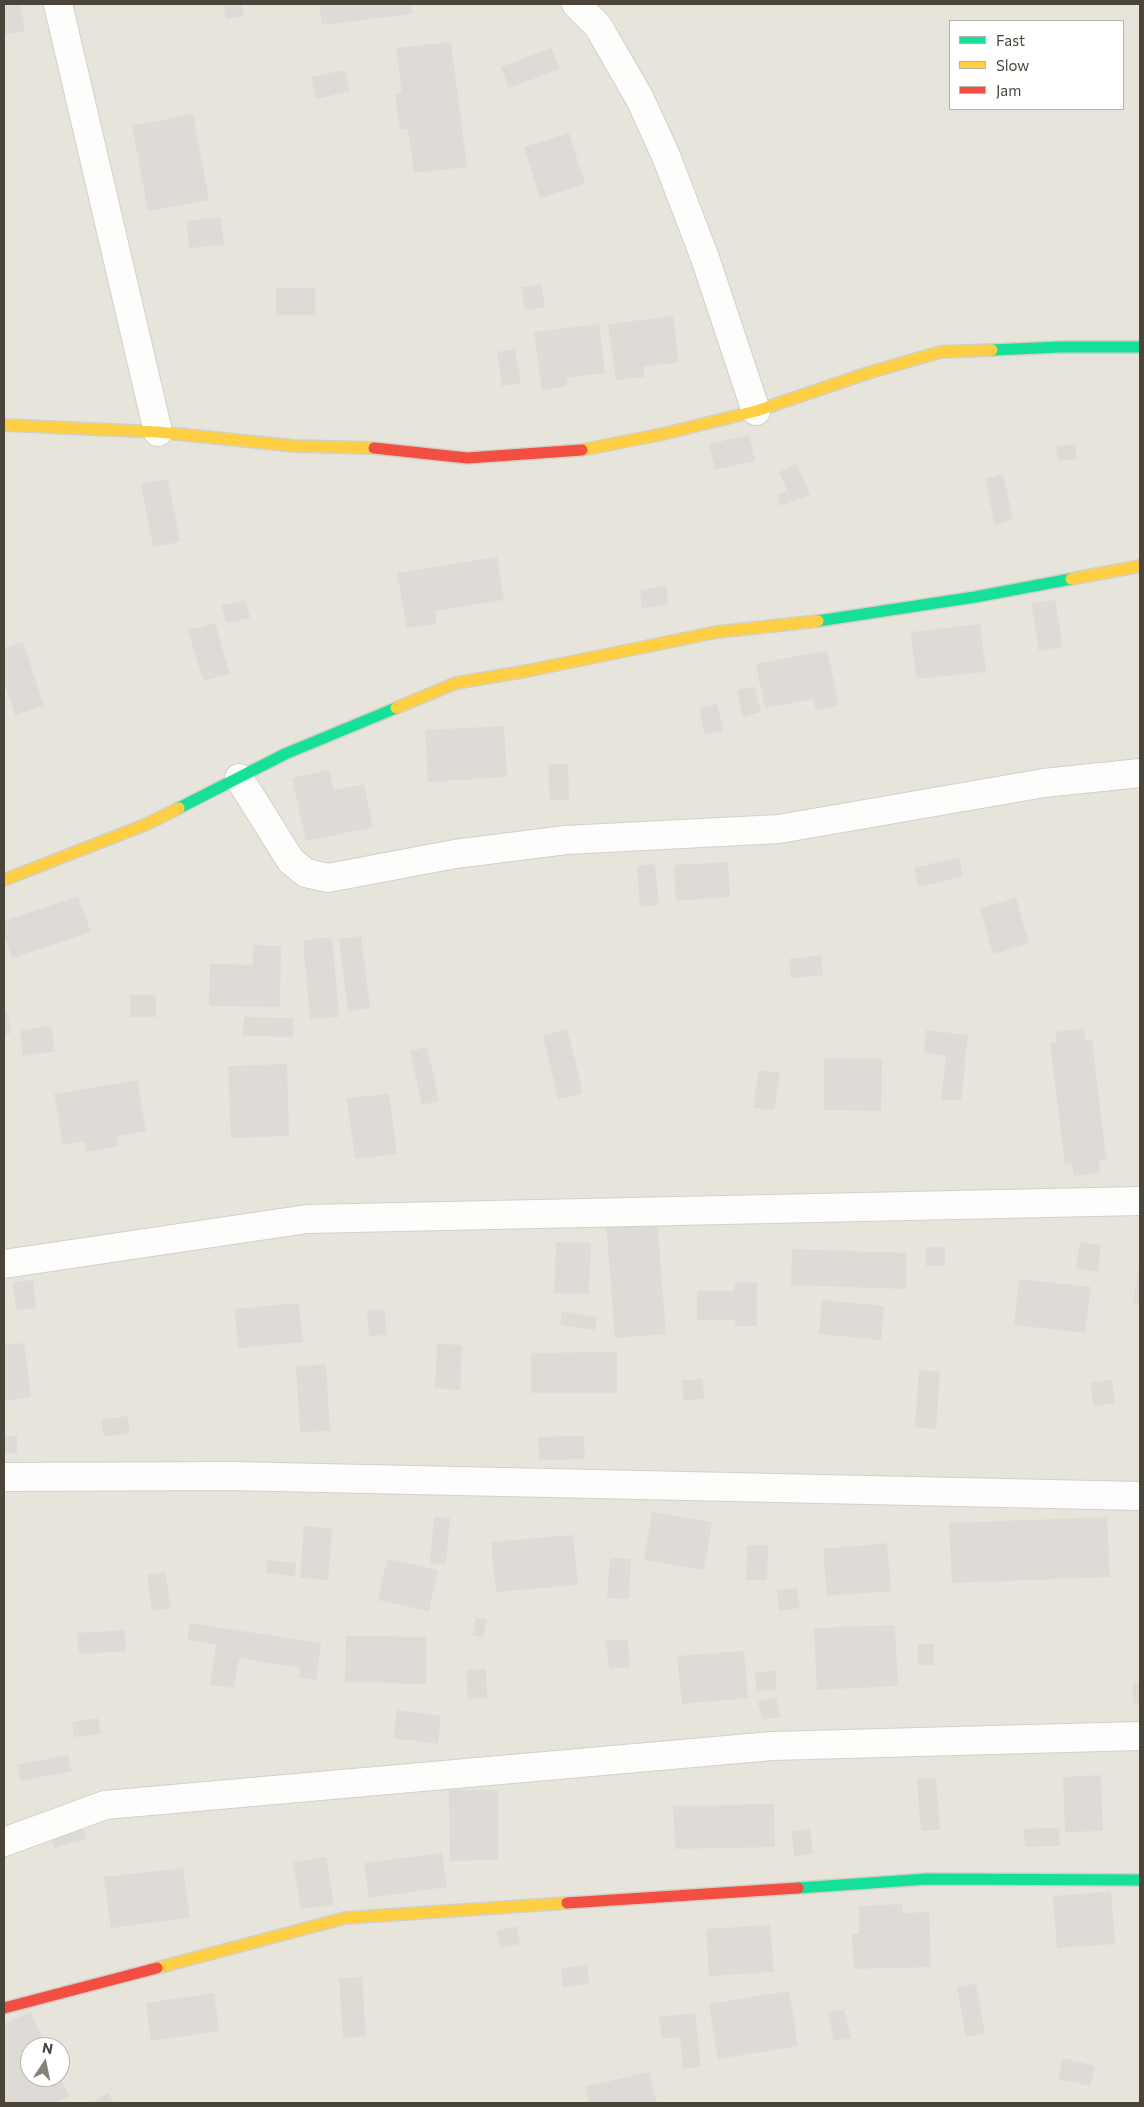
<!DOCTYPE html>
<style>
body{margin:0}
#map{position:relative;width:1144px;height:2107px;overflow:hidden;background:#f4f2ee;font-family:Commissioner,sans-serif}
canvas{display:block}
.frame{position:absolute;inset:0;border:5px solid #4b4439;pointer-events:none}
.legend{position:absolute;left:949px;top:20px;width:175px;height:90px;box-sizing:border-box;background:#fff;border:1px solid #b7b4b0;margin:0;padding:6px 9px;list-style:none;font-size:15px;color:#4b4439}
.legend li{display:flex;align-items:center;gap:10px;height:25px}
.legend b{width:25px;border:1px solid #b7b4b0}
.north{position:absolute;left:20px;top:2037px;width:50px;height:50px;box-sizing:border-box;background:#fff;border:1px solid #b7b4b0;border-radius:50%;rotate:11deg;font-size:14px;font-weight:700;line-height:20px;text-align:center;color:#4b4439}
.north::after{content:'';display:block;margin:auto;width:18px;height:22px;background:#868178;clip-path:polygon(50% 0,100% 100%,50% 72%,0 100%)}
</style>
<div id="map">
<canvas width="1144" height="2107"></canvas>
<div class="frame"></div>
<ul class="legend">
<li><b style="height:6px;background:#16e098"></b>Fast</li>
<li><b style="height:6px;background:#ffcf43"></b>Slow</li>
<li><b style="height:6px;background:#f24e42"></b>Jam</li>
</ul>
<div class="north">N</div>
</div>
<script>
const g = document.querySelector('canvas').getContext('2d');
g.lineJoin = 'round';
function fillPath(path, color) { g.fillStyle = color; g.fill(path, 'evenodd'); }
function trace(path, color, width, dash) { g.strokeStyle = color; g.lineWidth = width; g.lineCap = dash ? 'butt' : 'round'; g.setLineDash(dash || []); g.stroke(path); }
const residential = new Path2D(`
 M4,4h1136v2099h-1136zM950,21h173v88h-173zM30,2047h30v30h-30z`);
const building = new Path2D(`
 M4,4h16l5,27 -21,4z
 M223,4h19l2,12 -18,3z
 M319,4h92l1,10 -90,11z
 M451,42l16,125 -53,6 -6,-44 -8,1 -5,-36 7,-1 -6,-45z
 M551,48l9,21 -51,19 -8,-21z
 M345,70l5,21 -34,8 -5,-22z
 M193,114l16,86 -61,11 -16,-85z
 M569,133l16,51 -45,14 -16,-51z
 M221,217l3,28 -35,3 -2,-27z
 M541,284l4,24 -20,2 -4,-23z
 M276,288h39v27h-39z
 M673,316l6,46 -36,5 2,10 -29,3 -8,-56z
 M599,324l6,49 -39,5 1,8 -25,4 -8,-58z
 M515,349l6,34 -19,3 -5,-34z
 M749,435l6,26 -40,9 -6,-26z
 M1075,444l2,15 -19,2 -2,-15z
 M797,464l13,31 -18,7 -13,-30z
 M1003,474l10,46 -18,5 -10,-46z
 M168,479l12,63 -27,5 -12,-63z
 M787,491l4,11 -11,4 -3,-11z
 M497,557l7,43 -69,11 2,13 -30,4 -10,-55z
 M666,586l2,19 -26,3 -2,-18z
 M246,600l4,18 -24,5 -5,-18z
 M1055,600l8,47 -24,4 -8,-48z
 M215,623l15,51 -27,7 -15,-51z
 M980,624l6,48 -70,7 -5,-47z
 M23,642l21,64 -29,9 -11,-33v-34z
 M827,650l12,55 -23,5 -3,-11 -48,9 -9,-44z
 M755,686l6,26 -18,5 -6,-26z
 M717,704l6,27 -18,4 -6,-27z
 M504,726l3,51 -79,5 -3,-52z
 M548,764h20l1,36h-19z
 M329,770l5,20 30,-6 9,43 -67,14 -14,-63z
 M959,857l4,19 -44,11 -5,-19z
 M728,862l2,35 -54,4 -2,-36z
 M655,864l4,41 -19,2 -3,-41z
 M78,896l13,36 -79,26 -8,-24v-13z
 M1016,898l13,46 -36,10 -13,-46z
 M361,936l9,72 -22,3 -9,-72z
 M332,937l7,80 -29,2 -7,-79z
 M253,945l28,1 -1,61 -71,-1 1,-42 43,1z
 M821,955l2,20 -32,3 -2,-19z
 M130,995h26v22h-26z
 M7,1011l4,22 -7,1v-22z
 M244,1017l50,1 -1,19 -50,-1z
 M51,1026l4,25 -32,5 -3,-25z
 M1084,1028l1,13 7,-1 14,119 -7,1 1,13 -26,3 -2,-13 -7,1 -15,-121 7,-1 -2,-10z
 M567,1029l16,64 -25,6 -15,-64z
 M926,1030l42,5 -7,66 -20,-2 5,-43 -22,-3z
 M427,1047l12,54 -17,4 -12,-54z
 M824,1058l58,1 -1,52 -57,-1z
 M287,1064l2,72 -58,2 -3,-72z
 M759,1070l21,3 -6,37 -21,-2z
 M137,1080l9,51 -29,5 2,10 -33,6 -2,-11 -21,4 -9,-51z
 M389,1094l8,60 -42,5 -8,-61z
 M657,1219l9,115 -51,4 -9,-115z
 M556,1242l35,1 -2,51 -35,-1z
 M1080,1242l21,3 -3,27 -22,-4z
 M926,1247h19v19h-19z
 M792,1249l114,4v36l-115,-4z
 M1139,1267h1v37l-7,-1z
 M1019,1279l72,8 -6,46 -71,-8z
 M33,1280l3,28 -20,2 -3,-28z
 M735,1282l22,1v43h-22v-6h-38v-29h37z
 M822,1300l62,6 -3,34 -62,-6z
 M299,1303l4,39 -65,6 -3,-39z
 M385,1309l1,26 -17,1 -2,-26z
 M562,1311l35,6 -2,13 -35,-5z
 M24,1343l7,54 -27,4v-56z
 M437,1344l25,1 -2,45 -25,-2z
 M617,1352v41h-86v-40z
 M326,1364l4,67 -30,1 -4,-66z
 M919,1370l21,2 -4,57 -21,-1z
 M703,1379l1,20 -21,1 -1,-20z
 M1112,1380l3,23 -22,3 -2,-24z
 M127,1416l3,17 -26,4 -3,-17z
 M17,1436v17h-13v-16z
 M584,1436l1,23 -46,1 -1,-23z
 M652,1512l60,10 -8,48 -60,-10z
 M434,1517l16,1 -4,46 -16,-1z
 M1107,1517l3,60 -158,6 -3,-60z
 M304,1526l28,3 -4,51 -28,-2z
 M573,1535l5,50 -82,7 -5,-50z
 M887,1543l4,48 -64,5 -4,-47z
 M747,1545h21l-1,35h-21z
 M610,1558l21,1 -2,40 -22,-1z
 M387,1559l51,11 -9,41 -51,-11z
 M267,1560l29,3 -1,13 -29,-3z
 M165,1572l6,36 -19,3 -5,-36z
 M797,1588l3,20 -21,3 -2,-21z
 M476,1617l11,3 -4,18 -11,-3z
 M190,1623l131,20 -5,37 -17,-3 1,-9 -61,-10 -5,30 -24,-3 6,-40 -29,-5z
 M895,1625l3,61 -81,4 -3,-62z
 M125,1630l1,21 -47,3 -2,-21z
 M346,1636l80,1v47l-81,-2z
 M628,1639l2,28 -21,2 -3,-28z
 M918,1644h16v21h-16z
 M744,1651l4,47 -66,6 -5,-48z
 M486,1669l1,29 -19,1 -2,-29z
 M775,1670l2,20 -20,1 -2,-18z
 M1133,1683h7v20h-7z
 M776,1698l4,19 -18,3 -4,-18z
 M397,1710l44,6 -3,28 -45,-6z
 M98,1718l3,16 -27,3 -2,-15z
 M68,1755l4,16 -52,10 -3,-16z
 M1101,1775l2,56 -38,1 -2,-55z
 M936,1778l4,52 -19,1 -4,-52z
 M449,1790h49v70l-48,1z
 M774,1804l1,43 -100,2 -2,-43z
 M81,1820l6,19 -33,9 -5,-20z
 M1059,1828l1,18 -35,1 -1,-18z
 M810,1829l3,25 -19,2 -2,-25z
 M442,1853l5,34 -78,11 -5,-35z
 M326,1857l8,48 -33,4 -8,-47z
 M183,1868l7,50 -79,10 -7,-51z
 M1111,1891l4,53 -58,4 -4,-52z
 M902,1904l1,9 26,-1 2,55 -77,2 -2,-35h7v-28z
 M770,1925l4,47 -65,4 -3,-47z
 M517,1926l3,18 -20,4 -3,-17z
 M587,1965l2,19 -26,3 -2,-19z
 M362,1977l4,59 -23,2 -4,-60z
 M976,1984l9,50 -19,3 -9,-50z
 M789,1991l9,55 -80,13 -9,-55z
 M214,1993l5,38 -68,10 -5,-38z
 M844,2009l7,29 -17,3 -6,-28z
 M31,2012l16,35h-17v30h30l9,19 -15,7h-50v-79z
 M695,2013l6,53 -18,3 -3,-32 -18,2 -3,-22z
 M1063,2058l32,8 -5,20 -32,-7z
 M649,2072l8,31h-68l-4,-16z
 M108,2093l6,10h-23z`);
const street = new Path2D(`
 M58,4l100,428
 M576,4l22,22 42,73 26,57 39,102 51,153
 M239,778l52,83 15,12 22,5 127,-24 111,-14 213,-11 265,-46 96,-10
 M4,1264l303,-45 833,-18
 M4,1477l227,-1 909,20
 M4,1842l101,-37 667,-59 368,-10`);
const fast = new Path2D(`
 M992,350l68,-3h80
 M818,621l157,-24 96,-18
 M179,808l106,-54 111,-46
 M798,1888l129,-9 213,1`);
const slow = new Path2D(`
 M4,425l154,7 136,14 80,2
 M582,450l81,-16 93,-23 112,-38 72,-21 52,-2
 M1071,579l69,-13
 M396,708l60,-25 71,-12 190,-39 101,-11
 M4,880l143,-56 32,-16
 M157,1968l188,-50 222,-15`);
const jam = new Path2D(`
 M374,448l93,10 115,-8
 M567,1903l231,-15
 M4,2008l153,-40`);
fillPath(residential, '#e7e4dc');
fillPath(building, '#dedbd6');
trace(street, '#d2d0cb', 30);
trace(fast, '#d3cfc5', 14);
trace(slow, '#d3cfc5', 14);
trace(jam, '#d3cfc5', 14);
trace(street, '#fdfdfc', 28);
trace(fast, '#16e098', 11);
trace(slow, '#ffcf43', 11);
trace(jam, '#f24e42', 11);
</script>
